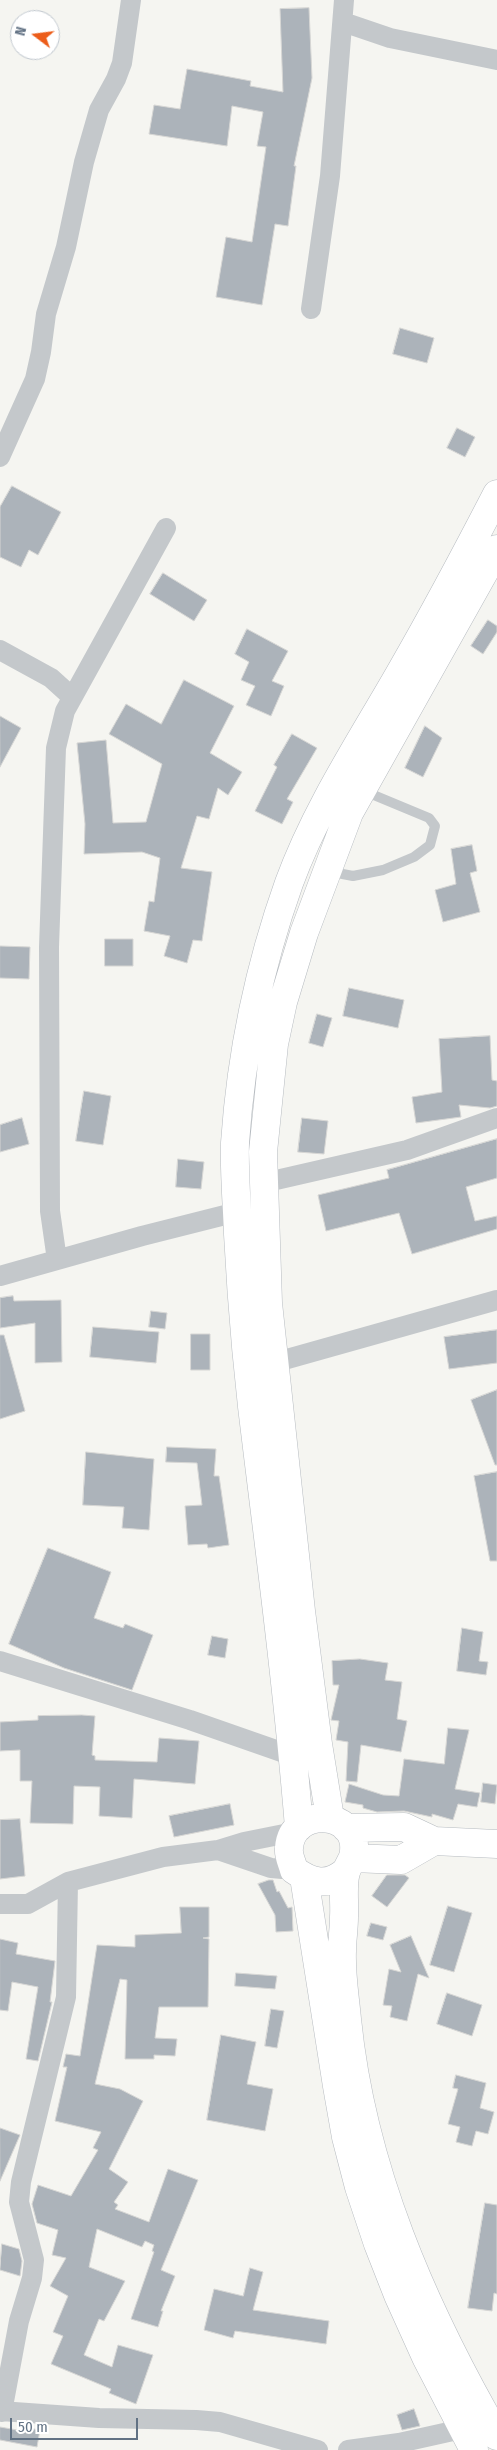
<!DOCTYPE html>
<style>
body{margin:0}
#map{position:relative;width:497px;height:2450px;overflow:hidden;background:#f5f5f1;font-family:"Fira Sans Condensed",sans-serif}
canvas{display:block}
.north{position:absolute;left:10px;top:10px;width:50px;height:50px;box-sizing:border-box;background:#fff;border:1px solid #c0c7ce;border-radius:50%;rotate:285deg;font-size:14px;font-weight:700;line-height:20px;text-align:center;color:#627284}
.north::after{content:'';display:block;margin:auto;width:18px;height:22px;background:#ec5d1a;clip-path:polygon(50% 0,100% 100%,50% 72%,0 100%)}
.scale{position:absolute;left:10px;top:2418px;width:128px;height:22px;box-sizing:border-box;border:2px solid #627284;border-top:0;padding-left:6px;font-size:15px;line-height:18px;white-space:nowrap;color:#627284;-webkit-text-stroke:4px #fff;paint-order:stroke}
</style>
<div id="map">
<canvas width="497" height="2450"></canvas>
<div class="north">N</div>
<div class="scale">50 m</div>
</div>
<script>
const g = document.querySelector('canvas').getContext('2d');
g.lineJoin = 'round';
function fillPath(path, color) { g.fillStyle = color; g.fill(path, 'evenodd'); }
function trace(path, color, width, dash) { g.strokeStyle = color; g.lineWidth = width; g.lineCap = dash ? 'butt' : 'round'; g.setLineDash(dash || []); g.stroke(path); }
const building = new Path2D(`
 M309,8l3,70 -18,88h2l-8,60 -13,-2 -13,81 -46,-8 10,-60 26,5 14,-95 -9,-1 6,-34 -31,-6 -5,40 -78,-12 5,-29 26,4 7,-40 64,12 -1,5 33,6 -3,-83z
 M400,328l34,10 -7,25 -34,-9z
 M457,428l18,9 -10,20 -18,-9z
 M12,486l49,26 -23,43 -9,-5 -8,17 -21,-10v-50z
 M163,573l44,27 -13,21 -44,-27z
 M488,620l9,6v6l-14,22 -12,-8z
 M247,629l41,22 -16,30 12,5 -13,30 -25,-11 9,-19 -14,-6 8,-18 -14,-8z
 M184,680l50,26 -24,47 32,19 -14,23 -10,-7 -9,31 -12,-3 -16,52 31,4 -10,69 -9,-1 -6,23 -23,-7 6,-20 -26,-5 5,-30 5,1 6,-44 -18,-6 -58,2 1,-30 -8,-81 29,-3 7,83 33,-1 16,-58 -53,-30 17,-30 35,20z
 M0,716l21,12 -21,39z
 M425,726l17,12 -19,39 -18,-9z
 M292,734l25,14 -30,51 6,3 -11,22 -27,-13 22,-44 -3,-2z
 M472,845l5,26 -7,2 10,39 -37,10 -8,-32 21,-6 -5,-35z
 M105,939h28v27h-28z
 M0,946l30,1 -1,32 -29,-1z
 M349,988l55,12 -6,28 -55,-12z
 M317,1014l15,4 -9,29 -14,-4z
 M490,1036l2,44 5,1v25l-7,2 -31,-3 2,12 -45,6 -4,-26 30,-5 -3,-53z
 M84,1091l27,5 -8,49 -27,-4z
 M22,1118l7,26 -29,8v-27z
 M302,1118l26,3 -4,33 -26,-2z
 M497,1139v39l-31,9 9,34 22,-5v13l-85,25 -13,-41 -73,18 -8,-36 71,-17 -2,-8z
 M178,1159l26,3 -3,27 -25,-2z
 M13,1296l1,5 47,-1 1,62 -27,1v-40l-35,5v-30z
 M151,1311l16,2 -2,16 -16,-2z
 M93,1327l66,5 -3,31 -66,-6z
 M497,1330v33l-48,6 -5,-32z
 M191,1334h19v36h-19z
 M0,1335h4l21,76 -25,8z
 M497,1390v75h-2l-24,-65z
 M167,1447l49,2 -2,27h5l10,69 -21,3 -1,-4 -19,1 -3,-39 17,-1 -5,-42 -31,-1z
 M86,1452l68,7 -5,71 -27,-2 2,-21 -41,-2z
 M497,1472v89h-7l-16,-85z
 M48,1548l63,24 -17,46 29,10 2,-4 28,11 -21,55 -68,-22 -55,-24z
 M462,1628l21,4 -4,29 9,1 -2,13 -29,-4z
 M212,1636l16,3 -3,19 -17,-3z
 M360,1659l28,4 -3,17 17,2 -5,37 10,2 -6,31 -40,-7 -4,37 -11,-1 2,-39 -12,-2 3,-19 -8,-1 8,-35h-6l-1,-24z
 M82,1715l13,1 -3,39 3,1v4l62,2 2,-24 40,3 -4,43 -61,-5 -2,39 -33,-2 1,-29 -26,-1 -1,38 -43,-1 2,-42h-12v-31l-20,1v-29l38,-2v-4z
 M448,1728l21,2 -14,59 25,4 -3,14 -19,-3 -5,16 -21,-6v3l-28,-6 -27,1 -14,-4v-3l-18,-3 4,-18 34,11 16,1 5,-37 40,5z
 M483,1783l14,2 -2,19 -14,-2z
 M230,1804l4,21 -60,12 -5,-21z
 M20,1819l5,57 -25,3v-59z
 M387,1875h18l4,3 -22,29 -15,-11z
 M269,1880h4l4,12 2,-1 9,17 4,-1 1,24 -17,1 -1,-17 -17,-31z
 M448,1906l24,7 -18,59 -24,-7z
 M180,1907h29v30l-6,1 6,1 -1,68h-49l-4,31 22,1 -2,17 -21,-1v4h-29l2,-79 -7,-1 -25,105 25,5 23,12 -34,68 19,13 -14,20 4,3 -3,4 34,13 19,-53 30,11 -37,90 14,6 -14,35h2l-5,16 -27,-8 23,-67 -2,-1 2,-6 -9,-4 -3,6 -45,-18 -8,38 36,14 -21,40 -5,-2 -15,36 28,12 6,-22 35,10 -17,49 -27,-11 2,-4 -60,-25 12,-28 -10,-4 15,-36 -18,-10 16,-28 -14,-3 6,-25 -21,-7 -5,-19 6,-19 33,11 27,-46 -5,-2 8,-16 -46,-11 12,-54h-4l3,-13 14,2 17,-111 38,2v-12l46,-2z
 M371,1923l16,4 -4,13 -16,-4z
 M411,1936l18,42 -11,-4 -11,47 -17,-4 2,-11 -9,-1 6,-36 12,3 -11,-27z
 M0,1939l18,4 -2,11 39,7 -5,41h2l-14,59 -12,-2 12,-72 -26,-5 -4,29 -8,-1z
 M236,1973l41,3 -2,13 -40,-3z
 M447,1993l35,12 -10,31 -35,-12z
 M271,2009l13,2 -7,37 -12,-2z
 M221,2035l35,7 -9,42 26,5 -8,42 -58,-11z
 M456,2075l30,8 -6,25 14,4 -6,22 -12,-3 -4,15 -16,-4 4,-15 -12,-3 10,-35 -5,-1z
 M0,2128l20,7 -20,46z
 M485,2203l12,2v89l-3,-1 -2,18 -24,-3z
 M2,2244l17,5 3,12 -2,15 -20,-6z
 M250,2268l13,4 -10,38 76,11 -3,23 -91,-13 -2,7 -29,-8 10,-41 29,7z
 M414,2409l6,17 -18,4 -5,-15z
 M0,2427l23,4v-4l17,3 -3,17 -37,-7z`);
const lane = new Path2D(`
 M327,871l26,5 30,-6 31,-13 16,-12 5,-19 -6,-8 -65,-27`);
const street = new Path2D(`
 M343,22l47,16 107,22
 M311,309l19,-133 14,-176
 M0,457l35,-78 6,-27 5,-38 20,-67 18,-85 15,-52 17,-31 6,-16 9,-63
 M0,650l51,28 21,19
 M263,1183l144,-33 90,-32
 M57,1260l-7,-49 -1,-264 7,-199 9,-37 101,-183
 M0,1276l142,-40 95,-24
 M273,1363l224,-63
 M0,1661l190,59 103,36
 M218,1850l53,18 23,2
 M0,1904h28l40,-22 95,-25 55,-7 26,-8 50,-10
 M0,2411l99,7 97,2 24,2 98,28
 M2,2412l17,-91 13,-43 2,-18 -15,-58 2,-20 45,-185 2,-115
 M348,2450l51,-7 63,-14`);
const secondary = new Path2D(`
 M330,1818l-12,-74 -17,-133 -33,-308 -5,-151 11,-108 9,-42 21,-69 45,-120 148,-264
 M299,1827c-10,-122 -25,-242 -40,-363 -10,-76 -17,-153 -21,-230 -1,-30 -4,-61 -3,-91 6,-89 24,-176 54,-260 27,-74 72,-142 111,-210 34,-59 66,-119 97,-179
 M346,1828l58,-1 30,14 63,3
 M353,1858l48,2 33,-19
 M345,1872c-18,15 -33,11 -51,-2 -2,-8 -6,-14 -5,-22 3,-42 69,-38 65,3 0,9 -6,13 -8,21 -4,13 -1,32 -2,45 0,12 -2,23 -2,34 -1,23 3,46 5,68 15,150 76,288 150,417
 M304,1877l33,209 9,51 13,50 19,57 20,51 28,62 48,93`);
fillPath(building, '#acb3ba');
trace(building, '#d6d6d4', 1);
trace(secondary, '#b6bbc0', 29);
trace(lane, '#c4c8cb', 10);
trace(street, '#c4c8cb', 20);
trace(secondary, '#fff', 28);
</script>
